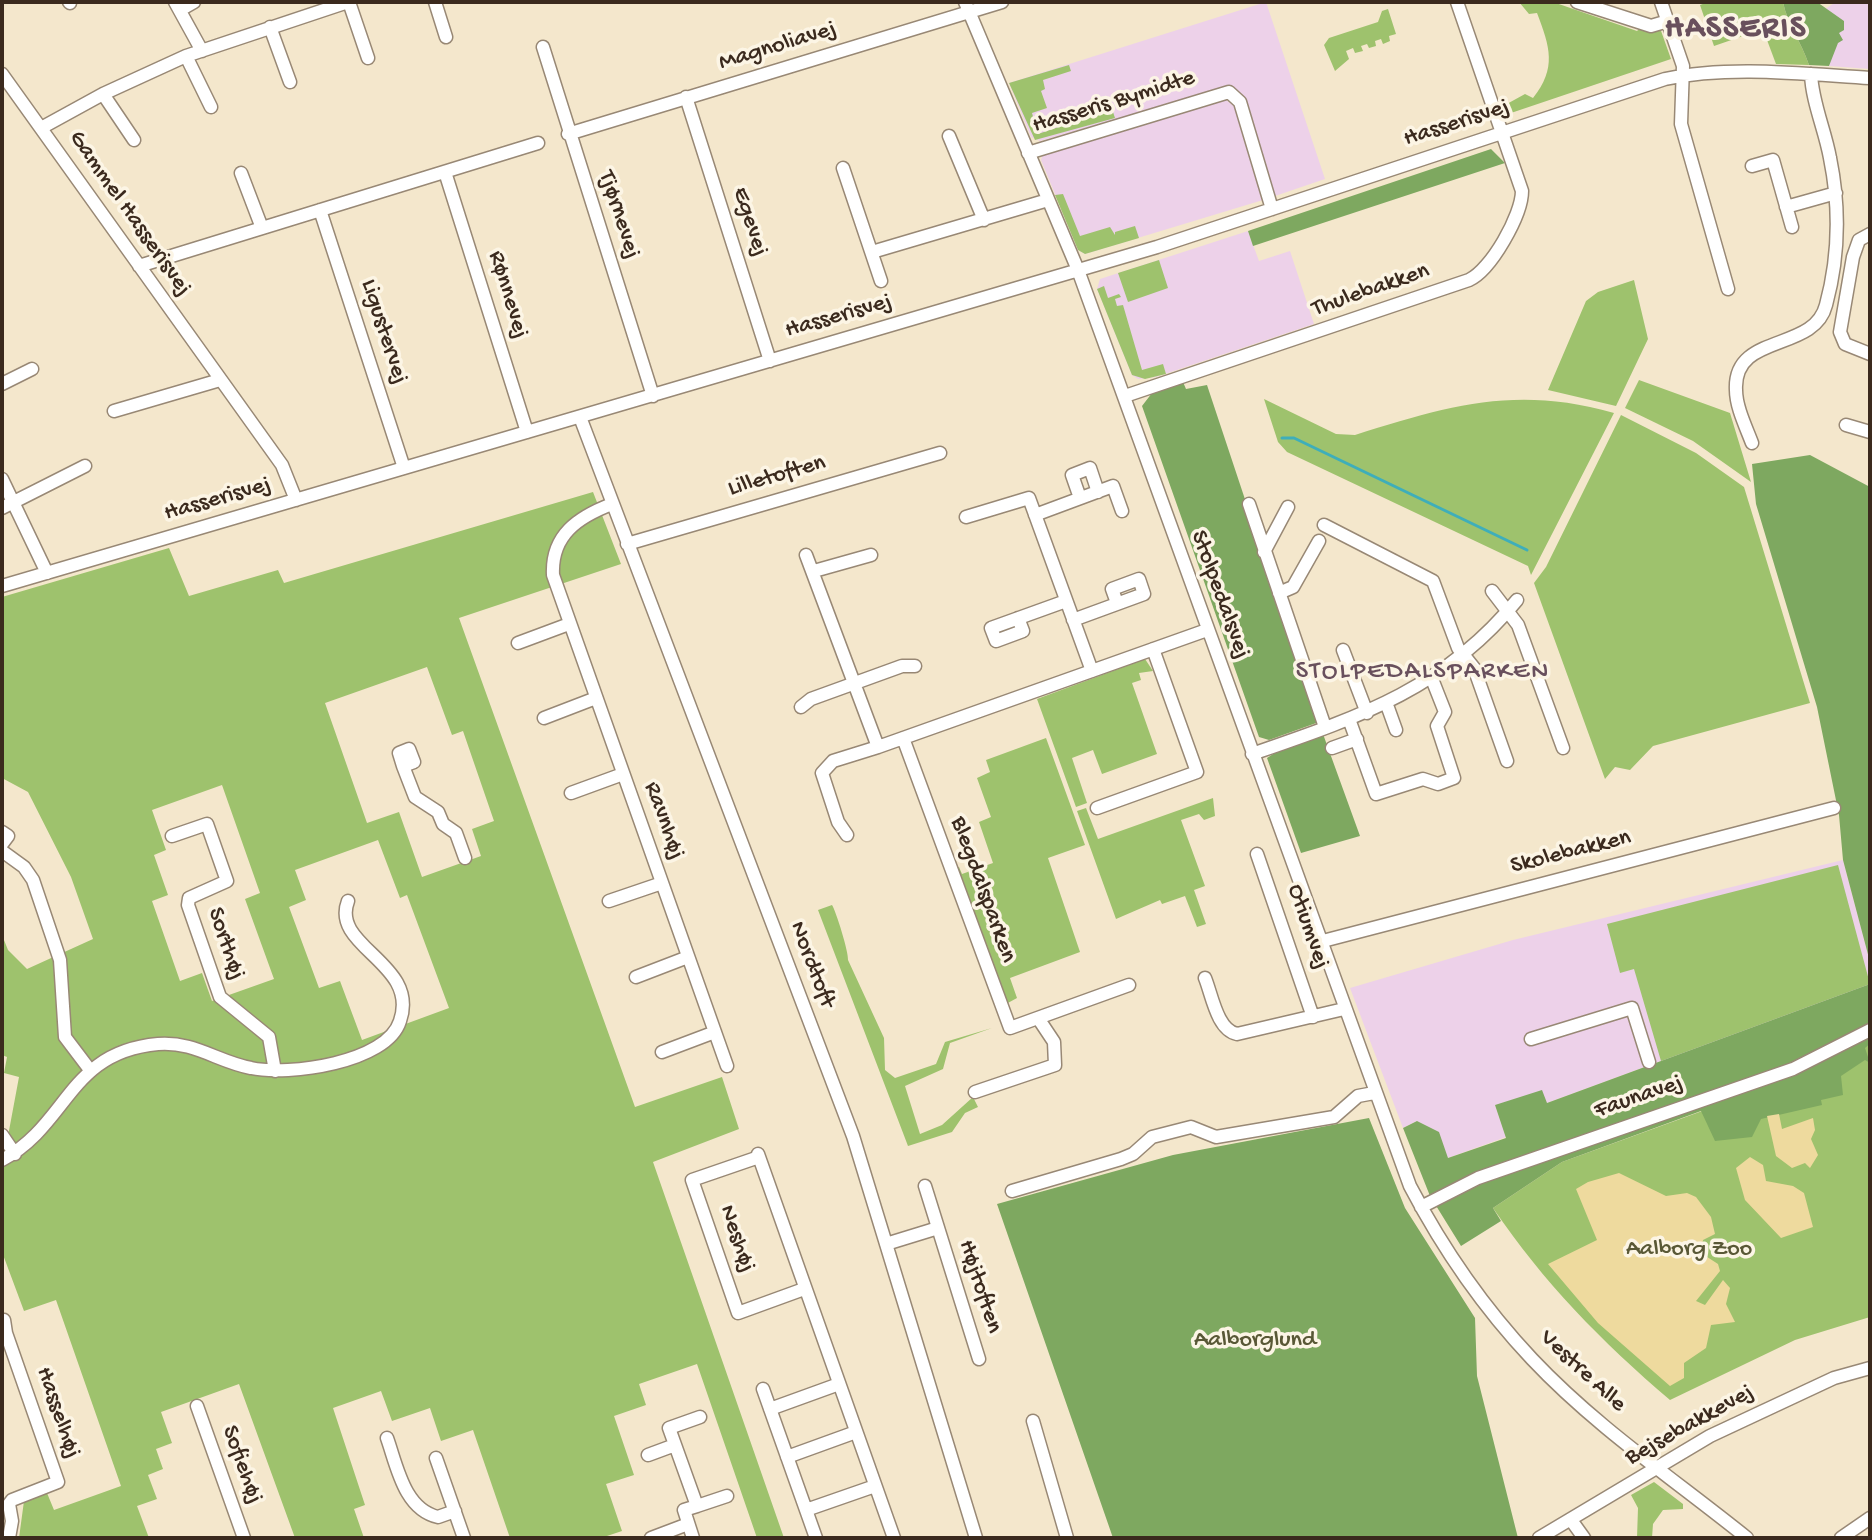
<!DOCTYPE html>
<meta charset="utf-8">
<style>
body{margin:0}
#map{position:relative;width:1872px;height:1540px;overflow:hidden;background:#f4e7cc;font-family:"Gochi Hand",sans-serif}
canvas{display:block}
.frame{position:absolute;inset:0;border:4px solid #3b2a1e;pointer-events:none}
</style>
<div id="map">
<canvas width="1872" height="1540"></canvas>
<div class="frame"></div>
</div>
<script>
const g = document.querySelector('canvas').getContext('2d');
g.lineJoin = 'round';
function fillPath(path, color) { g.fillStyle = color; g.fill(path, 'evenodd'); }
function trace(path, color, width, dash) { g.strokeStyle = color; g.lineWidth = width; g.lineCap = dash ? 'butt' : 'round'; g.setLineDash(dash || []); g.stroke(path); }
function drawText(font, color, halo, rows, align = 'center') {
  g.font = font + ' "Gochi Hand",sans-serif'; g.lineWidth = 7; g.setLineDash([]); g.textBaseline = 'middle'; g.strokeStyle = halo; g.fillStyle = color; for (const [text, x, y, turn = 0] of rows) {
    g.save(); g.translate(x, y); g.rotate((+turn || 0) * Math.PI / 180); g.textAlign = isNaN(turn) ? turn : align; if (halo) g.strokeText(text, 0, 0); g.fillText(text, 0, 0); g.restore();
  }
}
const built = new Path2D(`
 M1266,2l59,177 -50,17 -30,-99 -13,-11 -192,55 -9,-4 -22,-54z
 M1836,2h34v67l-41,-3 -24,-26 14,-27z
 M1225,99l10,8 28,93 -178,54 -7,-4 -37,-90 2,-6z
 M1248,231l11,30 31,-10 24,73 -158,53 -18,2 -6,-4 -35,-86 3,-10z
 M1843,860l27,102v22l-323,119 -52,2 11,32 -58,21 -31,-37 -14,7 -53,-140 163,-48z`);
const green = new Path2D(`
 M1519,2h34l84,29 5,-5 18,2 11,31 -163,55 -3,-9 20,-11 8,4c24,-30 17,-51 4,-85l-8,1z
 M1708,2h75c4,22 19,41 26,63l-33,-1 -9,-24 2,-13 -55,19 -14,-41z
 M1388,9l8,25 -7,2 1,5 -7,3 -2,-5 -6,2 1,5 -7,2 -2,-4 -6,2 2,5 -8,2 -2,-5 -7,3 3,8 -14,12 -11,-26 5,-7 49,-16 4,-11z
 M1069,65l2,6 -28,9 2,9 -4,2 6,17 -15,5 6,21 74,-25 3,9 -80,22 -26,-57z
 M1063,194l17,42 30,-9 5,8v-3l20,-6 4,12 -54,16 -7,-4 -23,-55z
 M1159,260l9,28 -40,14 -10,-29z
 M1634,280l14,59 -32,67 -68,-16 38,-89 12,-9z
 M1104,286l4,12 11,-4 2,3 -6,2 2,7 6,-1 19,65 21,-6 3,10 -21,5 -13,-4 -35,-86z
 M1639,380l91,33 21,69 -58,-41 -68,-33z
 M1264,399l72,35 19,1c93,-29 160,-50 259,-22l-83,162 -3,-9 -241,-114 -9,-10z
 M1621,415l75,38 48,34 66,216 -157,43 -23,24 -15,-3 -10,12 -71,-196 12,-16z
 M593,492l28,72 -162,54 176,489 87,-30 17,52 -86,33 131,376h-27l-60,-174 -58,20 7,21 -32,11 20,59 -28,9 16,47 -21,7h-91l-37,-108 -32,11 -11,-33 -38,13 -11,-30 -48,17 32,97 -11,4 10,29h-69l-56,-154 -78,28 11,31 -16,6 7,20 -15,6 9,24 -20,7 12,32h-130l5,-37 23,-8 7,17 67,-24 -65,-186 -32,11 -22,-59v-117l6,1 11,-59 -15,-4 3,-16 -5,-2v-120l6,15 19,19 66,-30 -22,-62 -43,-85 -26,-14v-181l167,-49 20,48 89,-26 6,13zM427,667l25,68 11,-4 31,90 -22,8 9,27 -59,21 -23,-65 -32,11 -42,-120zM222,785l38,108 -15,6 29,80 -62,22 -10,-28 -22,8 -28,-80 16,-6 -14,-40 12,-5 -14,-40zM378,840l22,58 7,-3 42,113 -87,32 -22,-59 -21,7 -30,-81 17,-7 -11,-30z
 M1145,659l8,12 -14,2 2,7 -9,3 25,71 -55,20 -9,-24 -21,8 15,45 -11,4 -39,-108z
 M1046,738l39,107 -37,13 32,94 -70,26 7,20 -11,6 -50,-136 3,-1 3,7 31,-11 -14,-41 12,-5 -14,-39 13,-6 -4,-12z
 M1213,798l2,18 -11,4 -5,-6 -18,6 24,66 -11,4 12,34 -9,3 -12,-31 -23,8 -2,-4 -44,19 -39,-108 9,-3 12,31z
 M1838,865l32,119 -209,77 -27,-92 -14,4 -13,-49z
 M832,905c4,6 17,48 16,55l36,78 1,32 10,8 41,-14 9,-22 47,-14 -42,15 -7,26 -38,17 15,48 22,-9 31,-28 5,10 -13,6 -13,19 -44,14 -90,-236z
 M1870,1044v273l-75,23 -125,60c-69,-59 -126,-117 -177,-192l69,-46 165,-60 74,-21z
 M1654,1482l29,22v5l-20,1 -10,14 -1,14h-15l1,-30 -7,-13z`);
const forest = new Path2D(`
 M1783,2h34l27,19v9l-5,3 4,7 -5,3 -9,23 -20,-1c-7,-22 -22,-41 -26,-63z
 M1491,149l14,14 -252,83 -5,-15z
 M1183,382l3,7 21,-4 112,337 -50,18 -10,-3 -117,-331 10,-13z
 M1810,455l60,32v475l-27,-102 -4,-45 -22,-108 -61,-203 -4,-40z
 M1323,734l37,102 -59,17 -34,-95 17,-11z
 M1870,984v60l-5,4 5,15 -5,-3 -24,16 2,19 -22,5 1,5 -61,14 -9,18 -37,4 -14,-30 -139,51 -69,46 8,13 -40,25 -31,-50 -27,-68 14,-7 22,11 9,26 58,-20 -11,-33 47,-15 5,13z
 M1369,1118l36,90 70,110 2,58 41,162h-405l-116,-334 176,-49z`);
const sand = new Path2D(`
 M1779,1114l3,15 31,-11 2,12 -4,9 7,16 -8,13 -5,-5 -13,5 -16,-12 -9,-40z
 M1750,1157l13,8 3,16 27,5 11,7 9,34 -32,11 -36,-38 -9,-32z
 M1619,1173l47,23 21,-3 9,4 15,20 4,17 -12,6 -2,13 17,11 2,7 -24,30 9,4 18,-25 7,8 -4,16 9,18 -24,3 -5,23 -22,15v15l-14,8 -72,-63 -50,-59 49,-24 -21,-51 12,-7z`);
const stream = new Path2D(`
 M1282,438h12l233,112`);
const minor = new Path2D(`
 M69,2l1,1
 M175,2l27,49
 M349,2l19,56
 M435,2l11,35
 M965,2l113,268 332,916c33,63 73,121 122,173 64,68 143,121 215,179
 M1577,2l74,24 17,-5
 M1661,2l22,64 -2,58 47,165
 M180,10l14,-8
 M270,27l20,55
 M543,47l110,349
 M186,56l25,51
 M2,74l280,391 14,35
 M103,94l31,46
 M686,97l84,264
 M41,128l62,-34 83,-38 162,-54
 M568,134l434,-132
 M949,136l35,84
 M1028,153l201,-61 11,10 32,107
 M1752,166l21,-6 19,67
 M843,168l38,113
 M445,172l82,260
 M241,173l21,55
 M1786,207l50,-14
 M320,210l84,258
 M1870,234l-11,6 -6,17 -13,75 5,12 25,10
 M872,252l176,-52
 M139,266l399,-123
 M2,384l30,-15
 M1125,396l344,-116c22,-10 53,-65 53,-89l-65,-189
 M114,411l106,-31
 M580,417l273,719 123,402
 M1846,425l24,7
 M1752,443c-6,-16 -16,-36 -16,-53 -3,-58 78,-37 90,-85 13,-48 14,-98 4,-147 -5,-28 -18,-56 -19,-84
 M2,479l45,94
 M1080,498l-8,-23 18,-7 8,24
 M612,504c-34,13 -61,31 -59,71l174,491
 M1249,504l76,223
 M2,508l83,-42
 M1035,515l78,-29 9,25
 M966,517l63,-19 63,173
 M1324,525l109,56 25,67 16,20 33,93
 M627,544l313,-91
 M1264,552l24,-45
 M806,555l72,192 329,-117
 M814,571l57,-16
 M2,586l1155,-339 508,-168c65,-14 139,-5 205,-1
 M1492,591l26,34 45,123
 M1279,593l14,-6 26,-46
 M1018,618l5,13 -27,10 -5,-13 75,-27
 M1073,620l71,-26 -5,-15 -27,10 5,14
 M518,643l51,-19
 M1343,650l24,63
 M1387,705l9,25
 M801,707l10,-8 91,-33h13
 M544,718l52,-20
 M1349,719l27,75 47,-15 15,5 16,-6 -17,-52 8,-14 -13,-33
 M903,738l107,290 119,-43
 M1332,748l25,-9
 M1252,754c104,-36 193,-65 265,-154
 M403,766l-4,-13 10,-4 5,13 -11,4 12,31 23,15 5,12 13,9 9,25
 M571,793l52,-19
 M1097,808l100,-36 -44,-123
 M2,832l6,4 -6,8
 M847,835l-9,-13 -16,-49 11,-12 45,-14
 M172,836l35,-12 20,57 -38,17 -1,7 32,92 49,40 6,34
 M2,851l22,16 9,13 27,80 5,77 25,33
 M1257,854l56,163
 M609,901l53,-18
 M1319,942l515,-134
 M636,977l52,-20
 M1205,978c7,17 12,52 32,56l107,-25
 M1531,1039l101,-31 17,54
 M662,1052l53,-20
 M975,1092l80,-27 -1,-23 -16,-24
 M2,1135l13,19
 M758,1154l136,384
 M759,1157l-67,23 46,133 66,-24
 M2,1160c67,-36 66,-108 156,-116 36,-3 60,18 93,24 37,8 136,-5 149,-47 20,-58 -70,-74 -52,-120
 M925,1186l54,173
 M1012,1191l109,-32 12,-5 19,-17 39,-10 25,10 118,-20 24,-21 16,-3
 M1421,1207l57,-29 315,-109 77,-39
 M886,1244l52,-16
 M4,1320l2,13 52,149 -46,18 -3,4 3,17 -3,17
 M763,1389l53,149
 M197,1406l47,132
 M770,1409l69,-25
 M1033,1421l34,117
 M387,1438c10,28 17,71 51,79l17,-6
 M648,1455l27,-10
 M787,1457l69,-25
 M436,1458l28,80
 M697,1506l30,-10
 M806,1510l69,-24
 M1571,1520l13,18
 M651,1538l37,-14
 M693,1538l-9,-28 13,-4 -28,-78 31,-11
 M1539,1538l171,-102 124,-58 36,-10
 M1841,1538l29,-20`);
const streetNames = [
 ["Magnoliavej",778,47,-17],
 ["Hasseris Bymidte",1114,103,-17],
 ["Hasserisvej",1457,124,-18],
 ["Gammel Hasserisvej",129,214,55],
 ["Tjørnevej",618,215,72],
 ["Egevej",749,222,72],
 ["Thulebakken",1371,291,-19],
 ["Rønnevej",507,295,73],
 ["Hasserisvej",839,317,-16],
 ["Ligustervej",383,332,72],
 ["Lilletoften",777,477,-16],
 ["Hasserisvej",218,500,-16],
 ["Stolpedalsvej",1219,595,70],
 ["Ravnhøj",663,821,70],
 ["Skolebakken",1571,853,-14],
 ["Blegdalsparken",982,890,70],
 ["Otiumvej",1307,927,71],
 ["Sorthøj",225,944,71],
 ["Nordtoft",811,965,69],
 ["Faunavej",1639,1098,-19],
 ["Neshøj",736,1239,71],
 ["Højtoften",979,1287,72],
 ["Vestre Alle",1582,1372,43],
 ["Hasselhøj",57,1413,71],
 ["Bejsebakkevej",1690,1426,-29],
 ["Sofiehøj",241,1465,70]
];
const parkNames = [
 ["Aalborg Zoo",1689,1250],
 ["Aalborglund",1255,1341]
];
const neighbourhoodNames = [
 ["STOLPEDALSPARKEN",1423,673]
];
const districtNames = [
 ["HASSERIS",1736,30]
];
fillPath(built, '#edd1e9');
fillPath(green, '#9ec26d');
fillPath(forest, '#7ea860');
fillPath(sand, '#eeda9e');
trace(stream, '#3eaeba', 3);
trace(minor, '#988875', 15);
trace(minor, '#fff', 12);
drawText('24px', '#3b2a1e', '#fcf5e5', streetNames);
drawText('24px', '#595836', '#fcf5e5', parkNames);
g.letterSpacing = '2px';
drawText('26px', '#69505d', '#fcf5e5', neighbourhoodNames);
g.letterSpacing = '0px';
g.letterSpacing = '2px';
drawText('bold 32px', '#69505d', '#fcf5e5', districtNames);
g.letterSpacing = '0px';
</script>
